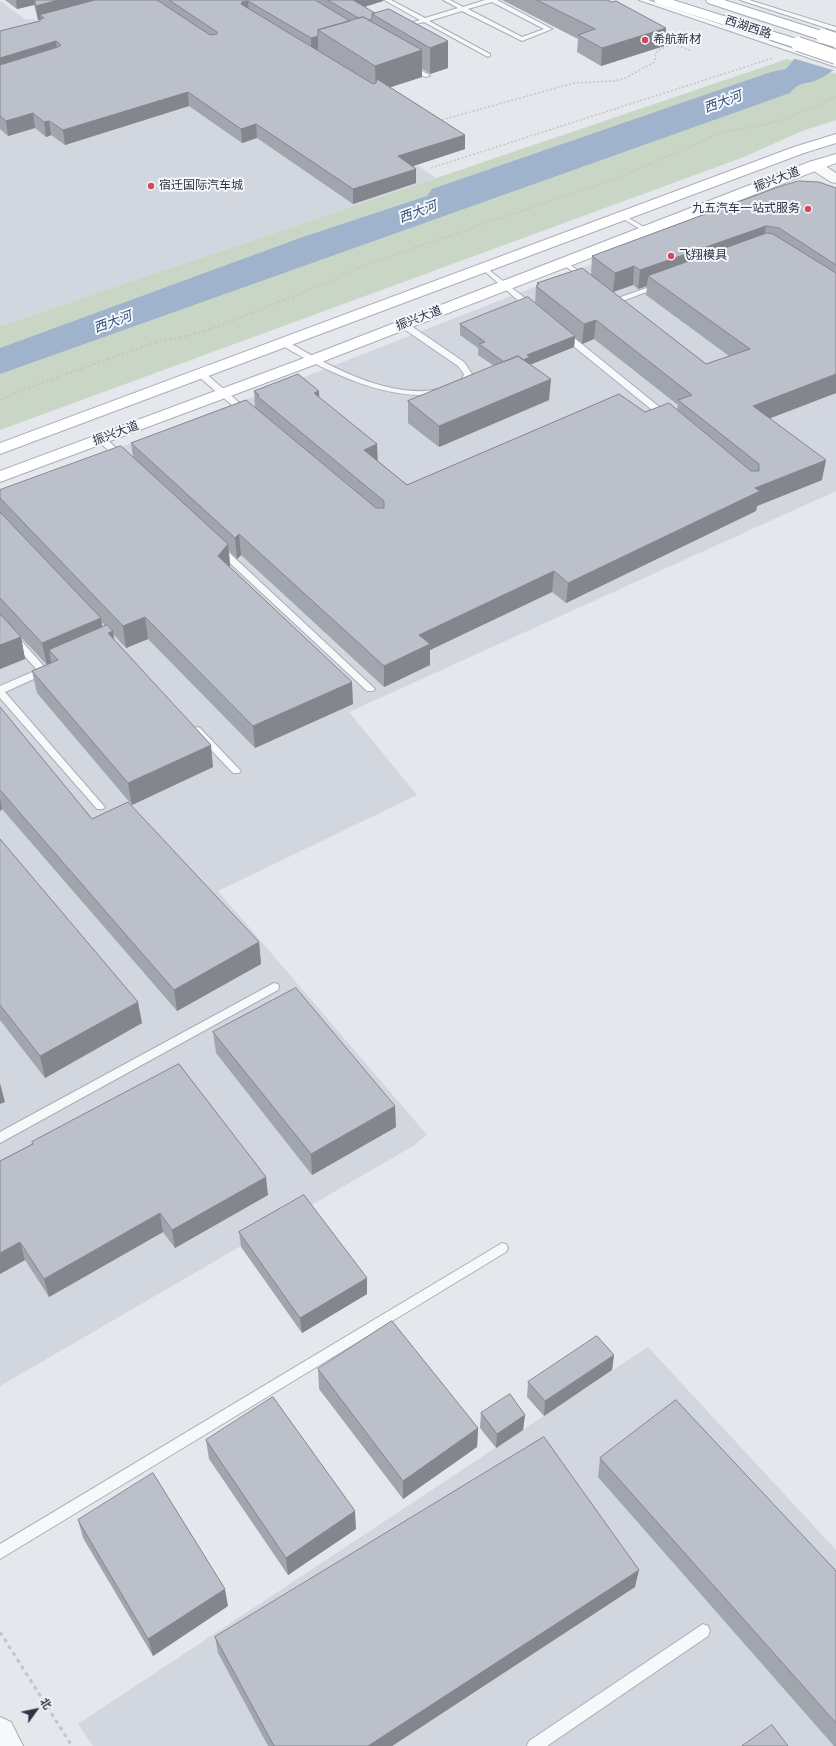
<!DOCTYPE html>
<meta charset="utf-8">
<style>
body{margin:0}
#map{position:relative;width:836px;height:1746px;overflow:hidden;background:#e4e7ec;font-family:Jost,"Noto Sans SC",sans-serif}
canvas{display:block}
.north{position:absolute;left:16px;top:1690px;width:40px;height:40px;-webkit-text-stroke:3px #f4f6f9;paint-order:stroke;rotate:57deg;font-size:11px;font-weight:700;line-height:16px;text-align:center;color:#2b3445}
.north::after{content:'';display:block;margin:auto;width:14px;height:18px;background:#2b3445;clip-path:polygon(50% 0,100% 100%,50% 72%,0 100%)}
</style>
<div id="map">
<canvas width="836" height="1746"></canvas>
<div class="north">北</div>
</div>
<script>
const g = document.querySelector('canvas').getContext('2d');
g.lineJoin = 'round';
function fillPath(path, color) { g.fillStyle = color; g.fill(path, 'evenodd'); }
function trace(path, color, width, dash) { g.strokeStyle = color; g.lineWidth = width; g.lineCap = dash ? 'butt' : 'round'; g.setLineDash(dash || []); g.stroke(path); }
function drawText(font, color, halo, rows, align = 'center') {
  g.font = font + ' Jost,"Noto Sans SC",sans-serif'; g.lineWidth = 4; g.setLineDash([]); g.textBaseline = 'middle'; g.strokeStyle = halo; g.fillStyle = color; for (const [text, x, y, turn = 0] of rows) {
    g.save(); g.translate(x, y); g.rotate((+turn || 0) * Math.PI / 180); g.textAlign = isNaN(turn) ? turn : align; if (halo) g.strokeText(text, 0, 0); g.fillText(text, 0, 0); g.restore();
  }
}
const built = new Path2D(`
 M0,1l25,18 43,3 279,95 89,61 -436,148z
 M805,181l31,19v291l-487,221 68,83 -199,96 209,244 -14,11 -413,240v-893l289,-110z
 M648,1347l188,203v196h-743l-15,-22z`);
const green = new Path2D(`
 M787,59l49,15v46l-34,11 -58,26 -744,273v-104z`);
const water = new Path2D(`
 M795,58l41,11c-7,3 -11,8 -17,10 -14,7 -17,0 -29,14l-790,281v-26l300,-110 127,-42 5,-7 339,-117 15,-3z`);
const pier = new Path2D(`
 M836,40v31l-44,-13 2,-2z`);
const pathFar2 = new Path2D(`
 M438,121l136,-38 40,-2 11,-3 28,-15 3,-5 -1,-4 3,-4 15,-6 19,7
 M431,168l342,-110
 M292,297l37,-15 37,-18 250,-85 109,-48 35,-5 33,-10 43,-19`);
const pathFar1 = new Path2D(`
 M0,400l33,-14 123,-44 35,-7 28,-9 75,-30`);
const path = new Path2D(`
 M0,1632l72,114`);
const service = new Path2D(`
 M384,0h7l34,18 33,-10 -15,-8h7l13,7 22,-7h12l55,29 -30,12 -60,-30 -33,10 61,33v2l-2,1 -64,-35 -23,6v-2l19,-6zM492,2l52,27 -22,8 -54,-28z
 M639,0h9l188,63v4z
 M740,0h9l87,27v4z
 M410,64l19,11 1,1 -5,1 -17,-10v-2z
 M622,214l27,16 1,1 -5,1 -25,-15v-2z
 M562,262h4l23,16 -6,1 -21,-15z
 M484,266l51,40v4h-6l-47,-41 -1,-1z
 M658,284l4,2 -2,1 -43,16 -11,-7 4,-2 8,4z
 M401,323h6l57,39 8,12 -5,11c-16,4 -31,10 -48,10 -40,-1 -78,-18 -113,-36 -8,-5 -19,-9 -26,-16l4,-2h3c42,25 102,59 153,48 7,-2 14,-6 21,-7l3,-8 -6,-8 -57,-39z
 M561,332h6l101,82v4h-6l-101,-82z
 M198,372h6l44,38v4h-6l-44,-38z
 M98,437h6l21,19v4h-6l-21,-19z
 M220,546l3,1 150,140 2,2 -2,2h-6l-150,-140 -1,-2z
 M0,619l3,1 45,51 -1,2 -42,19 98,113 2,2 -2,2h-6l-97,-111v-12l37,-16 -37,-42z
 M197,727l3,1 39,41 2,2 -2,2h-6l-39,-41 -2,-2z
 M274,983l4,1 1,3 -1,3 -278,153v-11z
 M502,1243l4,1 2,4 -2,4 -506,307v-15z
 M703,1624l5,2 2,5 -2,5 -161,110h-20l2,-5z`);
const tertiary = new Path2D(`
 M814,161l5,1 17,11v10l-5,-1 -22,-14 -2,-3 2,-3z
 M0,1717l11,5 12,24h-23z`);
const secondary = new Path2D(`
 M836,134v9l-32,10 -804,301v-11l794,-296z
 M836,154v9l-517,200 -319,119v-11l307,-114 502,-195z`);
const primary = new Path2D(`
 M654,0h19l130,41 1,3 -1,3h-10l-137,-44z
 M706,0h18l104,33 1,3 -1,3h-10l-110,-36z`);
const primaryBridge = new Path2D(`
 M823,36l13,4
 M798,44l38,13`);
const wall = new Path2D(`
 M5,0h378v1l-18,6 10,6 73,28v27l-18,6 -8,-5v8l-32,10 75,48v14l-52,17 3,3v14l-63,21 -96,-66 -15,5 -53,-37 -124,39 -14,-10 -5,2 -11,-9 -27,8 -8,-7v-98l40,-10v-1h-2l-4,-15 -17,4z
 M502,0h105l59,28 -2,18 -63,20 -24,-14 1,-13z
 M836,188v205l-66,25 52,62 -65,26 -1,5 -190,92 -14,-11 -122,58v15l-46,22 -143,-132 -4,4 -8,-8 1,15v1l123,137 -98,44 -107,-109 -22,9 -13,-14 1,6 99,127 -81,38 -95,-112 -5,-22 15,-6 -28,-30 2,2 4,22 -25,10v-179l133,-33 -2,-14 124,-36 -1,-16h65v7l59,63 29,24 238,-73 32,-2 1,-5 -84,-66 -12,5 -7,-6 -1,9 -44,18 19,35 -110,47 -31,-24v-22l86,-35 -16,-11v-7l-18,-13v-11l75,-21 1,-17 1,-1v-2l54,-8 1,-19zM599,282l14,10 20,-7 5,4 9,-3 -1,9 83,61 -23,8zM102,622l3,4 -3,1z
 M0,707l92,112 167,123 2,22 -84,47 -175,-202 -2,2z
 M0,839l142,184 -97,55 -45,-58z
 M213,1032l183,95 -84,48 -96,-122z
 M32,1142l236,53 -93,53 -12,-16 -114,65 -24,-37 -25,14v-113l32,-17z
 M239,1232l128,62 -65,39 -61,-86z
 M614,1355l-2,15 -68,46 -17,-19 1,-15z
 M318,1369l160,59 -1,19 -74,52 -84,-110z
 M481,1413l44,2 -2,15 -27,18 -16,-20z
 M206,1440l150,89 -68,46 -79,-116z
 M600,1458l236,113v175h-2l-236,-269z
 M78,1520l150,86 -75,50 -70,-118z
 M635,1587l-243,159h-124l-50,-93 -3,-16z`);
const shadedWall = new Path2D(`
 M16,0h18v5l-17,4z
 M58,0h52l-70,15 1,4 -3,1 -2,-14z
 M349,0h34v1l-34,10z
 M248,1l1,14 -8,-11 1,-2z
 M666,28l-2,18 -63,20 1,-18z
 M318,36v14l-7,2v-14z
 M56,41l2,15 -58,16v-14z
 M448,41v27l-18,6v-26z
 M422,50v27l-46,15 -1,-26z
 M188,92l1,14 -124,39 -2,-15z
 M33,113l2,15 -27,8 -2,-15z
 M49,121l2,14 -5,2 -2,-15z
 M256,124l1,14 -15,5 -1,-14z
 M465,135v14l-67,22v-15z
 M416,169v14l-63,21v-15z
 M766,226l-3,20 -115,30 -1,10 -9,3 2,-19z
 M634,266l-1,19 -20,7 2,-19z
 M596,320l-2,19 -12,5 2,-20z
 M575,336l-1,11 -45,18 -20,12 18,-22z
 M836,374v19l-86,33 3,-20z
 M551,379l-2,21 -110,47v-21z
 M319,391l1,20 -6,-18z
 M377,444l1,21 -14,-15z
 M826,460l-4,20 -65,26 -1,5 -190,92 2,-20 187,-95z
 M239,534l2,21 -4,4 -2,-21z
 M228,544l2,22 -10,11 -2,-21z
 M554,571l-2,21 -122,58v15l-46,22v-21l35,-31z
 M145,617l3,22 -22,9 -3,-22z
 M101,618l3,21 -55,11 2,13 -4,2 -5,-22z
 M113,631l3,22 -8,-20z
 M21,637l4,22 -25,10v-24z
 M352,682l1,22 -98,44 -2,-22z
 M211,745l2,22 -81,38 -4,-22z
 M0,798l2,11 -2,2z
 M259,942l2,22 -84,47 -3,-21z
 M138,1002l4,21 -97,55 -5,-22z
 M0,1083l5,19 -5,2z
 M395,1106l1,21 -84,48 -1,-21z
 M266,1177l2,18 -93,53 -3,-18z
 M160,1213l3,19 -114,65 -5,-18z
 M20,1242l5,18 -25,14v-21z
 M367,1278v16l-65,39 -2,-15z
 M614,1355l-2,15 -68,46 1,-15z
 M525,1415l-2,15 -27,18 1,-14z
 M478,1428l-1,19 -74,52v-18z
 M355,1511l1,18 -68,46 -2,-17z
 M639,1570l-4,17 -243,159h-24z
 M225,1589l3,17 -75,50 -5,-17z`);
const building = new Path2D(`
 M35,0h23l-22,6z
 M95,0h62l53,35 7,-1v-2l-48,-32h146l35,21 -32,9v6l-7,2 -63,-37 -6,1 -1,2 132,80 3,-1 1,-4 88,56 -67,21 18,13 -63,20 -97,-65 -15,5 -53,-37 -125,38 -14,-9 -5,1 -11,-9 -27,8 -6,-5v-51l58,-18 3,-2 -5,-4 -56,17v-27l40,-10v-2l4,-1 -4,-3z
 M328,0h25l22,13 -3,1v5l-3,1 -6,-3 -4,1z
 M537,0h70l5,2 4,-1 50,27 -64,20 -24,-13 17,-6z
 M389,9l59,32 -18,7 -58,-34z
 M363,17l59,33 -47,16 -57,-36z
 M799,181l20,1 17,6v77l-57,-37 -13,-2 -126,44 -6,-4 -19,7 -23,-17 189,-70z
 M767,233l6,1 63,39v101l-83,32 73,54 -71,28 5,3 -192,92 -14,-12 -135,64 11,9 -46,22 -145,-132 -4,4 -104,-95 115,-43 130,108h8v-7l-127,-105 2,-1 -5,-4 44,-17 21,17 -5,2 63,51 -13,6 43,35 212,-91 26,18 24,-9 82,68h8v-7l-81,-64 14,-5 -96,-75 -12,4 -48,-38 3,-2 -2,-1 45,-15 124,96 44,-15 -102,-73z
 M528,297l47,39 -48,19 3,2 -7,3 -5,-4 -14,6 -25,-18 6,-2 -25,-18z
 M518,356l33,23 -112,47 -31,-25z
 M121,446l107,98 -10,12 134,126 -99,44 -108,-109 -22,9 -123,-128v-8z
 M0,512l101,106 -59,25 -42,-45z
 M0,614l21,23 -21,8z
 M107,625l6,6 -5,2 103,112 -83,38 -96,-112 26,-11 -9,-10z
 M0,707l92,112 36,-17 131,140 -85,48 -174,-200z
 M0,839l138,163 -98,54 -40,-51z
 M296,988l99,118 -84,48 -98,-122z
 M179,1064l87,113 -94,53 -12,-17 -116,66 -24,-37 -20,11v-92l33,-17 -1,-2z
 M304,1195l63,83 -67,40 -61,-86z
 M392,1321l86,107 -75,53 -85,-112z
 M597,1336l17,19 -69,46 -17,-19z
 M510,1394l15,21 -28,19 -16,-21z
 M273,1397l82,114 -69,47 -80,-118z
 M676,1400l160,171v152l-236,-265z
 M544,1437l95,133 -271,176h-94l-59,-109z
 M153,1473l72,116 -77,50 -70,-119z
 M772,1725l16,21h-46z`);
const markers = [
 [645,40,4,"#d1495b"],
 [151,186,4,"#d1495b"],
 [808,209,4,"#d1495b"],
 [671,256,4,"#d1495b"]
];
const farStreetnames = [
 ["西湖西路",748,28,18],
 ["振兴大道",777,180,-21],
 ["振兴大道",419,319,-21],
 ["振兴大道",116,434,-20]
];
const farPoinames = [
 ["希航新材",653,40],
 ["宿迁国际汽车城",159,186],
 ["九五汽车一站式服务",800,209,"right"],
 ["飞翔模具",679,256]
];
const farWaternames = [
 ["西大河",723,103,-20],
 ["西大河",418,213,-20],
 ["西大河",113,323,-20]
];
fillPath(built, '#d2d6de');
fillPath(green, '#c9d6c5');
fillPath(water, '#9fb4cc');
fillPath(pier, '#e4e7ec');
trace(service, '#a9aeb7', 2);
trace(tertiary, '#a9aeb7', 2);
trace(secondary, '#a9aeb7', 2);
trace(primary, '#a3abb8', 2);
trace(pathFar2, '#c2c5cb', 1.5, [2, 2]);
trace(pathFar1, '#c2c5cb', 2, [2.5, 2.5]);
trace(path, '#c2c5cb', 3, [4, 4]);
fillPath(service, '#f7f8fa');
fillPath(tertiary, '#f7f8fa');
fillPath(secondary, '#fff');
fillPath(primary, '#fff');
trace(primaryBridge, '#a3abb8', 16, []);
trace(primaryBridge, '#fff', 14);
fillPath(wall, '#a1a5ae');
fillPath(shadedWall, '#83868d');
fillPath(building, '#bbc0ca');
trace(building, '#83868d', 1);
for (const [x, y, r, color] of markers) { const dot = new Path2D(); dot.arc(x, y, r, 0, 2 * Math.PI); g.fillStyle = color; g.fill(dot); trace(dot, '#f4f6f9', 1.5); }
drawText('12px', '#2b3445', '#f4f6f9', farStreetnames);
drawText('12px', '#2b3445', '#f4f6f9', farPoinames, 'left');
drawText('italic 13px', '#34527a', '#f4f6f9', farWaternames);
</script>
